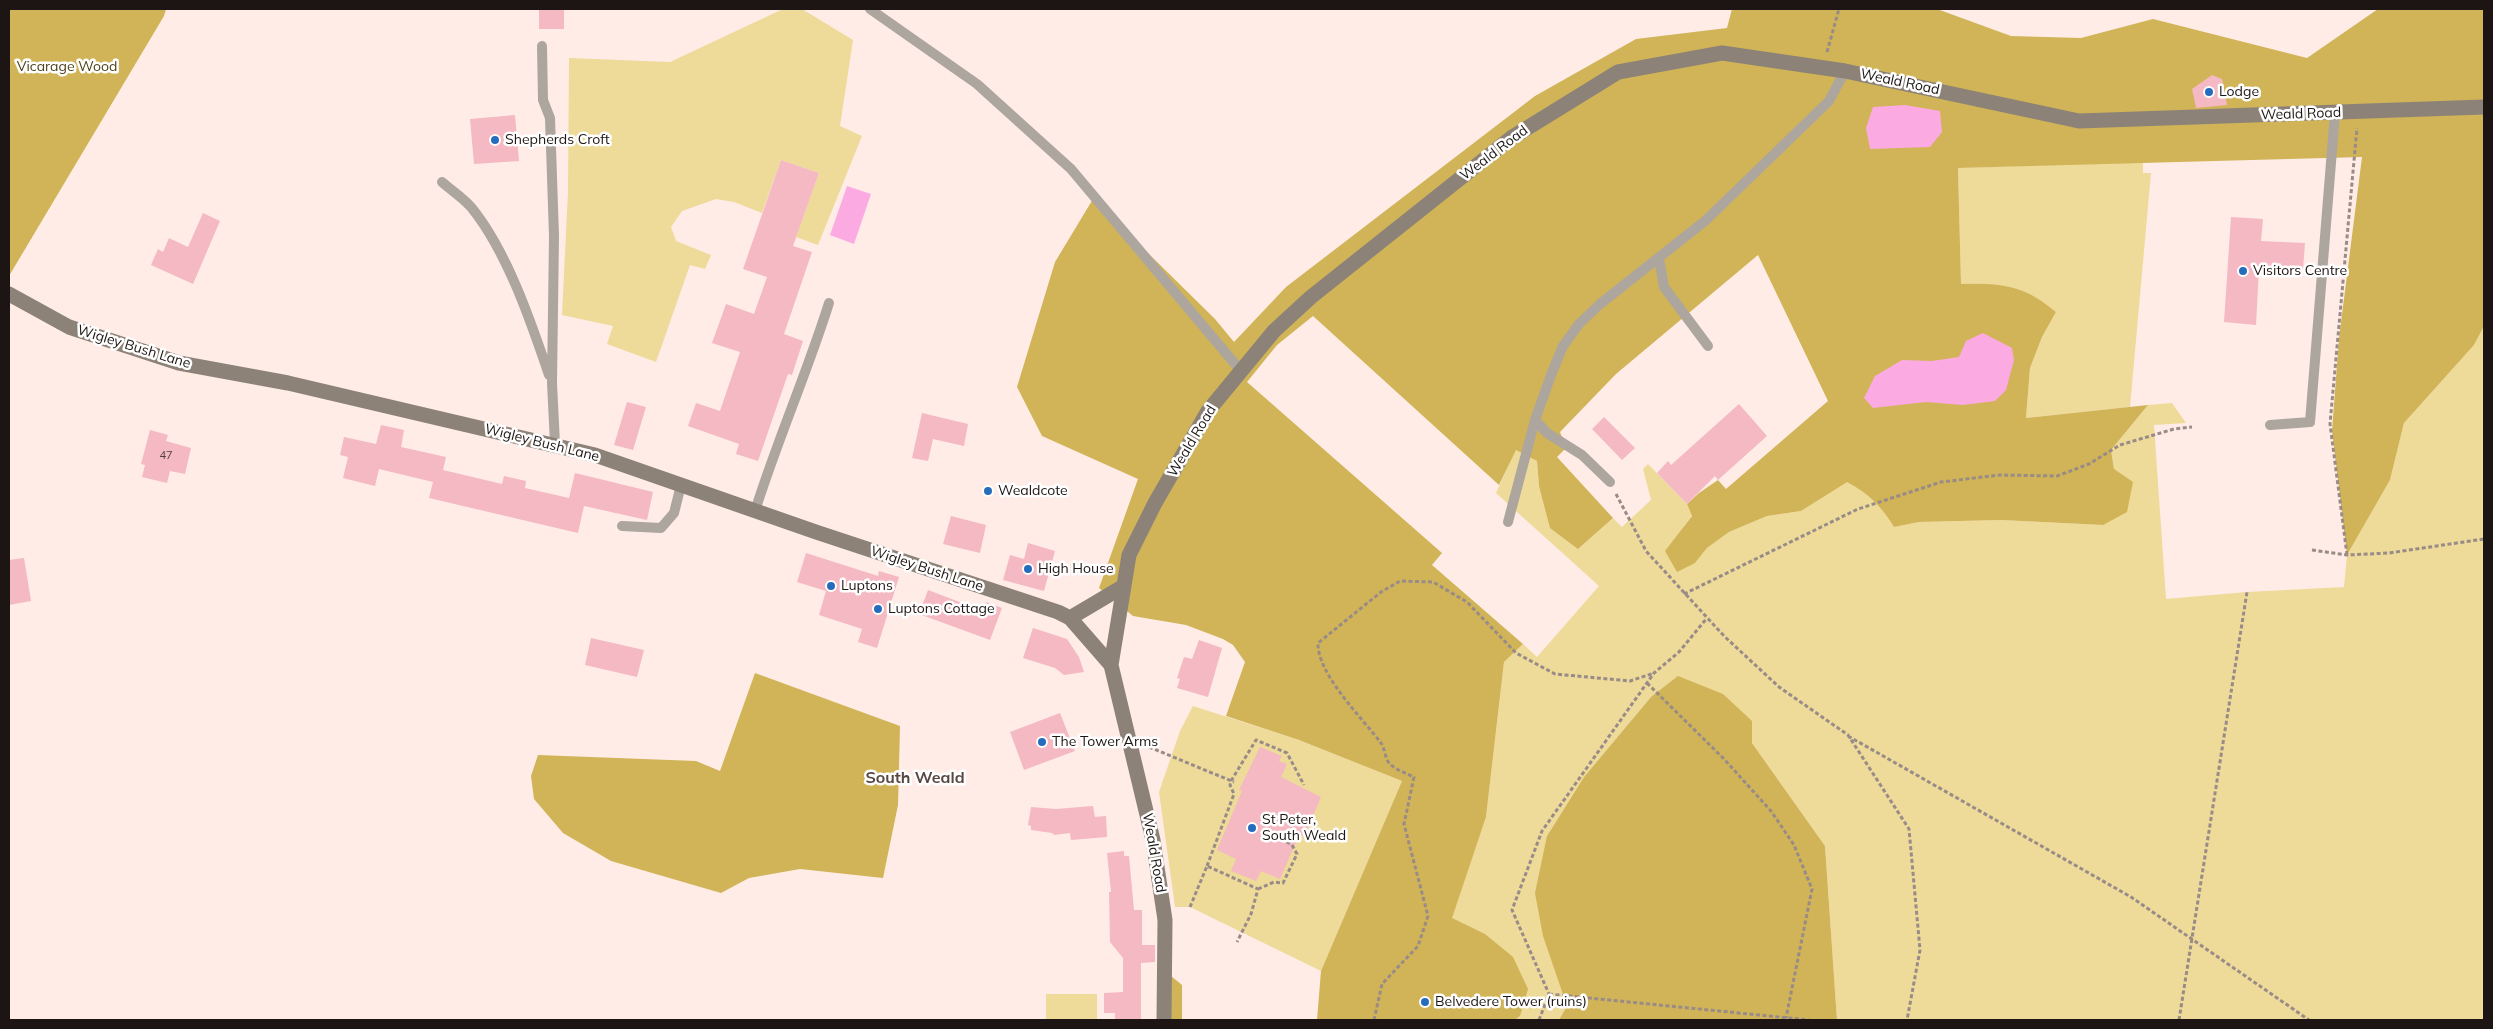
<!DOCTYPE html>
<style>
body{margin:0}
#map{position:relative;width:2493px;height:1029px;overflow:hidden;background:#ffece7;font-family:Mulish,sans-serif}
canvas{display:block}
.frame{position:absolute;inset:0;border:10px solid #1d1513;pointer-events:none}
</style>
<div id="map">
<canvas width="2493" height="1029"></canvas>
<div class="frame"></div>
</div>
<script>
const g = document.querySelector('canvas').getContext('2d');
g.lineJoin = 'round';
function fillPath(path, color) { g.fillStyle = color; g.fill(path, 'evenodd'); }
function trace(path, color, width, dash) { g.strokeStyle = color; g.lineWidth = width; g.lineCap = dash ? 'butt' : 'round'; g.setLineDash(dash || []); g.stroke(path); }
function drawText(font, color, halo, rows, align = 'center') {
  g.font = font + ' Mulish,sans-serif'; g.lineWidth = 5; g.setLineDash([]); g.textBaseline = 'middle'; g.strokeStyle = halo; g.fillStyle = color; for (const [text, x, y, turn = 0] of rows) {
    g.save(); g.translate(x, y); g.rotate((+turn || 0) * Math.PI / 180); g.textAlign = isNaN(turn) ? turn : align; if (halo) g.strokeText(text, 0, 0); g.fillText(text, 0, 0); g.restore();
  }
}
const green = new Path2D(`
 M783,9h19l51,31 -13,86 22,10 -44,109 -22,-8 23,-64 -38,-13 -19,53 -28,-11 -18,-3 -34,12 -11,16 5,14 35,14 -6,14 -15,-4 -34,97 -49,-18 6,-18 -51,-11 6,-123 1,-134 101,4z
 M2143,162v11h8l-21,234 -104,11 4,-50 12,-31 14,-25c-33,-27 -54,-29 -95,-28l-3,-116z
 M2484,326v694h-647l-12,-174 -73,-103 -101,-46 -67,80 -37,59 10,136 10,34 -8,14h-44l5,-4 -69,-98 35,-101 18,-155 19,-18 14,13 62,-71 -103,-93 20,-44 21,12 2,25 39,63 35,-31 9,9 29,-27 -8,-31 5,-5 39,40 5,11 -12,17 15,31 12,-15 22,-16 38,-16 34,-5 46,-30c21,12 34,25 47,46l25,-5 82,-2 102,5 11,-56 -3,-19 37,-45 24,-2 14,20 -32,2 12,174 81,-7 97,-5 3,-32 43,-75 14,-57 70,-78z
 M1193,706l106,34 103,41 -81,190 -131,-64h-15l-16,-115 21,-61z
 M1046,994h51v26h-51z`);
const forest = new Path2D(`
 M9,9h157l-2,7 -155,260z
 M1732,9h205l74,27 70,2 72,-19 154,39 71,-49h106v317l-10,19 -70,78 -14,57 -43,75 -15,-124 7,-93 23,-181 -404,11 3,116c41,-1 63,1 95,28l-14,25 -12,31 -4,50 122,-13 -37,45 3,19 19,13 -6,30 -24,13 -102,-5 -82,2 -25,5c-13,-21 -26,-34 -47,-45l-46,29 -34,5 -38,16 -22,16 -12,15 -18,9 -12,-21 27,-35 -5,-12 12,-11 19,-13 8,9 102,-88 -70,-146 -142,119 -56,58 6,16 -9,9 56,61 -35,31 -28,-21 -11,-42 -2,-25 -21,-11 -17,35 -186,-169 -36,29 -30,37 195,171 -10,12 91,79 -19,18 -18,155 -34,101 33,16 28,23 15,32 -8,27 -5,4h-198l4,-49 81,-190 -103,-41 -73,-24 19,-54 -12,-17 -10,-6 -37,-14 -53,-9 -34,-28 39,-109 -96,-43 -25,-49 38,-125 38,-63 122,120 19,23 52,-55 249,-191 101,-57 91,-11z
 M755,673l145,53 -2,79 -15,73 -83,-9 -51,9 -28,15 -110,-32 -48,-28 -29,-34 -3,-23 7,-21 158,6 24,10z
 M1678,676l45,18 29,27v22l73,103 12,174h-278l8,-14 -24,-70 -8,-43 12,-57 37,-59 67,-80z
 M1165,971l17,14v35h-18z`);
const water = new Path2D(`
 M1905,105l35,6 2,21 -12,15 -60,2 -4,-21 7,-21z
 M847,186l24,8 -17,50 -24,-9z
 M1983,333l29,15 2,12 -8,30 -11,11 -32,4 -37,-3 -53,6 -9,-10 11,-22 27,-16 30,1 27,-4 7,-16z`);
const building = new Path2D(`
 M539,9h25v20h-25z
 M2212,75l10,4 5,26 -31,3 -4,-19z
 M515,115l4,46 -45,3 -4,-45z
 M781,160l38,13 -26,73 19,6 -28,82 19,7 -11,34 -4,-1 -30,87 -22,-7 3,-10 -51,-18 8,-23 24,8 20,-59 -28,-9 14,-39 28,10 13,-37 -24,-8z
 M203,213l17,8 -27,63 -42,-19 7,-16 5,3 6,-14 19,9z
 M2231,217l32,2 -2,22 44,2 -2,27 -44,-2 -3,57 -32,-3z
 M627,402l19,5 -13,43 -19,-5z
 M1739,404l28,32 -49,44 -3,-4 -28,28 -30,-31 11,-12 3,4z
 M922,413l46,11 -4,22 -31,-7 -5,22 -16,-3z
 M1604,417l31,31 -13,12 -30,-31z
 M381,425l23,5 -3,17 45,10 -3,13 59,14 2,-8 22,5 -1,7 44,10 6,-25 78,19 -6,28 -63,-14 -6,27 -149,-35 4,-16 -54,-13 -4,17 -32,-8 5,-21 -8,-2 4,-18 32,7z
 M150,430l18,5 -2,6 25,7 -6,26 -15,-3 -3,12 -25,-6 3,-12 -4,-1z
 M951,516l35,9 -6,28 -37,-9z
 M1028,543l27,8 -11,40 -41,-11 7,-25 14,4z
 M806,553l72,23 1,-5 20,6 -22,71 -19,-6 4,-13 -43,-14 7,-24 -29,-9z
 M24,558l7,43 -22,4v-45z
 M928,590l55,21 3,-9 16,6 -12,32 -71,-26z
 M1033,628l34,11 12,18 5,15 -20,3 -9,-7 -32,-10z
 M591,638l53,12 -7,27 -52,-12z
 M1199,640l23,8 -14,49 -31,-9 3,-9 -3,-1 7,-21 8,2z
 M1060,713l15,38 -51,19 -14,-38z
 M1260,747l22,9 -3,5 8,3 -6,13 40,20 -17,40 -5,-2 -19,44 -19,-8 -5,10 -25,-10 5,-12 -19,-9 25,-59 -3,-1z
 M1093,806l2,11 11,-1 1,21 -36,3 -1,-7 -16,2 -2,-2 -21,-3v-4l-3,-1 3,-18 25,2z
 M1124,851v5h5l5,54h8v35h13v17l-14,1v57h-26v-7h-11v-20l19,-1v-34l-13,-16 -1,-50h2l-4,-39z`);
const path = new Path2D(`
 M1827,52l12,-43
 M1616,494l30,57 78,85 55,51 69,48 61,94 11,121 -13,70
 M2312,550l35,5 42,-2 95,-14
 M2347,555l-17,-131 27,-296
 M1684,594l174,-85 83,-27 59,-7 57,1 32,-12 31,-19 54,-16 18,-2
 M1647,683l77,76 47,52 23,34 18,44 -26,129
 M1848,736l283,161 178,123
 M1149,747l85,35
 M1207,866l27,-72 -4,-9 1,-4 25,-41 31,13 17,32
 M1258,889l16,-7 9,1 14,-29 -5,-9 -10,-6
 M1190,907l17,-41 51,23 -7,25 -14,28
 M1549,994l260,26
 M1374,1020l8,-36 36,-38 10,-30 -24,-92 10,-47c-8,-4 -18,-7 -24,-13 -5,-5 -5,-15 -9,-21 -18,-24 -64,-69 -63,-100l63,-51 19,-11 33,1 34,20 49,51 39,21 75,7 24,-8
 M1539,1020l10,-26 -37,-84 30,-79 112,-158 25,-21 28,-34
 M2179,1020l68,-428`);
const lane = new Path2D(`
 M870,9l107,75 94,85 170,202
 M542,46l1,54 7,18 4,118 -2,147 3,61
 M442,182c9,8 21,16 29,25 36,44 60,115 78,168
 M1659,259l5,28 44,59
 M1535,420l12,13 35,22 28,27
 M2270,425l40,-3 25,-309
 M755,511c22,-70 52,-138 74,-208
 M1508,522l27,-102 16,-45 12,-29 16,-22 21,-20 105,-83 124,-120 16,-30
 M622,526l39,2 13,-15 7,-28`);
const secondary = new Path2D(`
 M9,294l60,33 110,36 109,20 307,72 221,77 242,80 12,6 41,47
 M1070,618l54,-32
 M1164,1020l1,-100 -12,-80 -42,-175 18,-110 26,-52 53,-92 66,-80 37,-34 200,-159 107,-66 104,-19 123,18 234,50 405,-14`);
const markers = [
 [2209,92,5,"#266cbc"],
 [495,140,5,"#266cbc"],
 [2243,271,5,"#266cbc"],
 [988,491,5,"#266cbc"],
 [1028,569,5,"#266cbc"],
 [831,586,5,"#266cbc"],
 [878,609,5,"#266cbc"],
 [1042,742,5,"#266cbc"],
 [1252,828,5,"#266cbc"],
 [1425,1002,5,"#266cbc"]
];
const numberNames = [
 ["47",166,456]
];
const parkNames = [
 ["Vicarage Wood",67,67]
];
const streetNames = [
 ["Weald Road",1900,82,12],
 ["Weald Road",2301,114,-2],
 ["Weald Road",1494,153,-37],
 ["Wigley Bush Lane",134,347,17],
 ["Weald Road",1192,441,-59],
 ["Wigley Bush Lane",542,443,14],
 ["Wigley Bush Lane",927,569,18],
 ["Weald Road",1154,853,80]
];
const poiNames = [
 ["Lodge",2219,92],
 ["Shepherds Croft",505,140],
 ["Visitors Centre",2253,271],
 ["Wealdcote",998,491],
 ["High House",1038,569],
 ["Luptons",841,586],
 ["Luptons Cottage",888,609],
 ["The Tower Arms",1052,742],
 ["St Peter,",1262,820],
 ["South Weald",1262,836],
 ["Belvedere Tower (ruins)",1435,1002]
];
const quarterNames = [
 ["South Weald",915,778]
];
fillPath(green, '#eeda99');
fillPath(forest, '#d0b457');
fillPath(water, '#fcabe2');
fillPath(building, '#f4b9c2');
trace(path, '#998b87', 3, [4, 2.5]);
trace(lane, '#ada69f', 10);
trace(secondary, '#8c8278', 15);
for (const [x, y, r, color] of markers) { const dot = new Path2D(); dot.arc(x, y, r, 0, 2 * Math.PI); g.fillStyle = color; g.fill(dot); trace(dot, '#fff', 2); }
drawText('11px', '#533e3f', null, numberNames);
drawText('14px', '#4e421b', '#fff', parkNames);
drawText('14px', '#1d1513', '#fff', streetNames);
drawText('14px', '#1d1513', '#fff', poiNames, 'left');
drawText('bold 16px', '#584641', '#fff', quarterNames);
</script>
